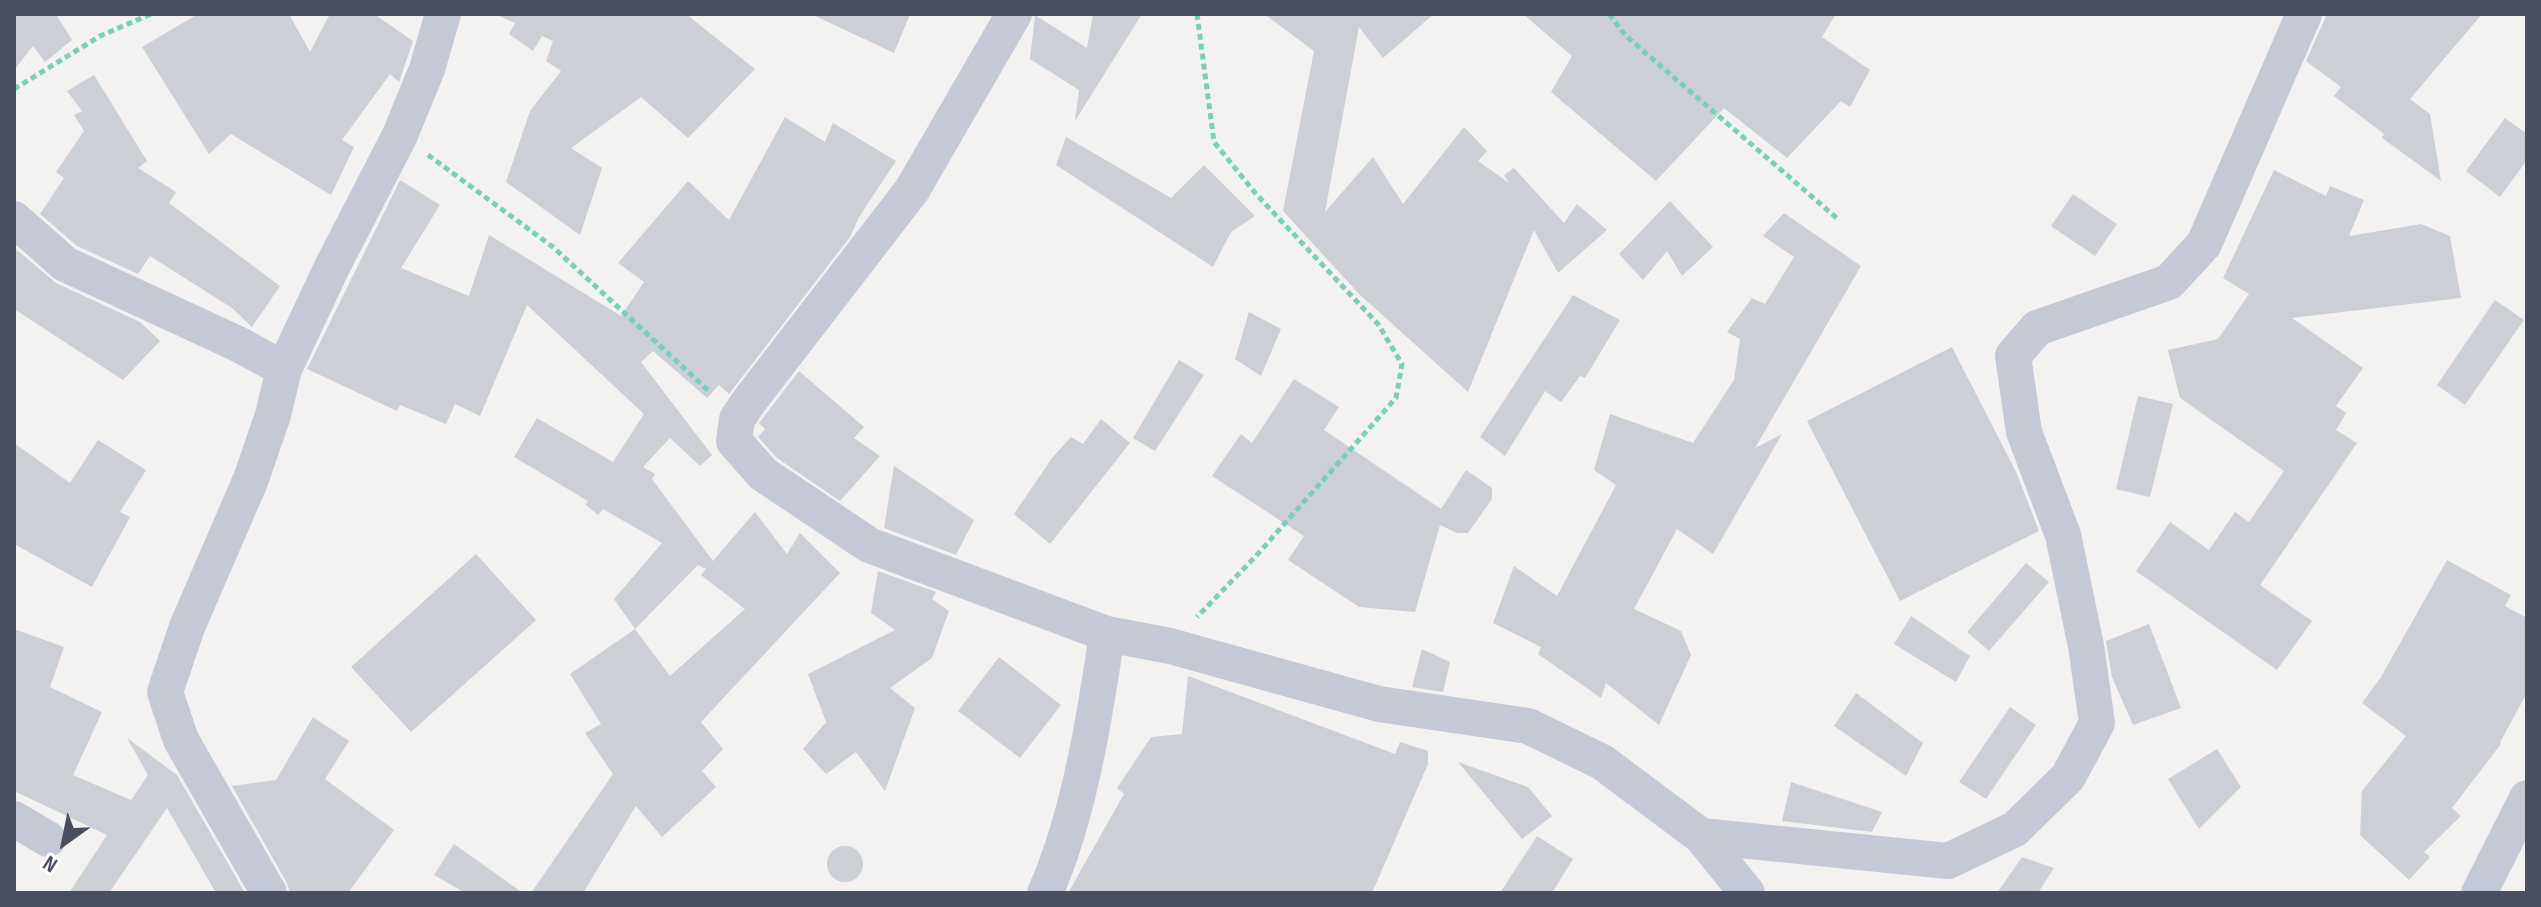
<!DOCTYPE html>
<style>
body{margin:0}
#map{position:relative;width:2541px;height:907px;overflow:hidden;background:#f3f2f1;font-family:"Sofia Sans Condensed",sans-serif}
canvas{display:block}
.frame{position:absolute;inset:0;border:16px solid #494f5f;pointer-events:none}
.north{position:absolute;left:24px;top:803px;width:80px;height:80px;-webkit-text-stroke:6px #fff;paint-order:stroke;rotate:213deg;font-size:22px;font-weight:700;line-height:32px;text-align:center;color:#494f5f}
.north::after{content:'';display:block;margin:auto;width:28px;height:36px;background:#494f5f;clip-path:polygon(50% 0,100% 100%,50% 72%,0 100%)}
</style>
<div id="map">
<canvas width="2541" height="907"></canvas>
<div class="frame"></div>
<div class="north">N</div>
</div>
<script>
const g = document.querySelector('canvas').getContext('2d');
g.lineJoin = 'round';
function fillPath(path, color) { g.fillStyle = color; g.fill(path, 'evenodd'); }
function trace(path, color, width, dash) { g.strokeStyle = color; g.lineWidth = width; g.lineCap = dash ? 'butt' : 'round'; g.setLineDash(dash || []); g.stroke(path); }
const building = new Path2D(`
 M14,14h45l-2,2 15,24 -27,22 -12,-16 -19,24z
 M198,14h91l21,38 20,-38h44l39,27 -14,41 -9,-8 -48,66 12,7 -23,48 -100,-61 -22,20 -67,-107z
 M495,14h191l69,55 -67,69 -47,-41 -70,51 31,20 -22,67 -74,-53 24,-71 31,-40 -15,-10 7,-20 -11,-5 -9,15 -24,-17 6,-11z
 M811,14h99l-16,39z
 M1093,14h49l-67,107 4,-31 -49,-31 5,-44 52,33z
 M1264,14h170l-51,44 -24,-31 -34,185 48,-55 30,47 61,-77 23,24 -9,10 31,22 -5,-8 10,-7 50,55 13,-19 30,26 -49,43 -24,-43 -66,162 -109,-98 -76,-83 31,-160z
 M1523,14h313l-14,23 48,33 -20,37 -9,-6 -54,57 -63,-50 -68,73 -105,-89 21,-36z
 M2327,14h155l-72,85 20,15 11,67 -59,-43 2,-4 -50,-38 7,-9 -35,-26z
 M94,75l53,86 -9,7 38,24 -7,11 111,83 -28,41 -20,-19 -82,-52 -12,18 -61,-28 -37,-32 24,-36 -8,-6 28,-41 -10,-16 8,-4 -15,-20z
 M785,117l40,25 8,-19 63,38 -37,56 -9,20 -121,157 -10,-9 -12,13 -54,-47 -12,11 71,93 -12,11 -30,-28 -27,29 12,7 -3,5 61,82 42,-49 32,42 13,-21 40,40 -139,149 22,27 -21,22 14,16 -54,50 -26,-31 -53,87h-52l82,-119 -28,-41 16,-9 -31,-50 65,-45 -21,-30 48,-56 -59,-34 -5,6 -12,-10 2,-4 -74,-44 23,-39 76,44 31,-48 -117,-109 -47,111 -25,-12 -9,20 -46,-19 -3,6 -90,-42 93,-189 40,25 -39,63 68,28 20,-61 132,81 23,-34 -26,-19 70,-82 41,39zM698,565l8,4 -5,6 44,34 -75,67 -35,-47z
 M2505,118l22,16v26l-27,37 -34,-26z
 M1066,137l105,61 33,-33 51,51 -24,16 -18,35 -157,-102z
 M2274,170l52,26 4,-10 34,14 -15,36 72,-12 29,12 11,62 -169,20 71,50 -27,38 10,7 -10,17 21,13 -97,142 52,36 -35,49 -141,-99 34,-49 39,28 26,-38 14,10 35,-51 -104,-73 -12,-48 50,-11 31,-45 -26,-16z
 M2073,194l44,30 -22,32 -44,-30z
 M1670,201l43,46 -31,29 -15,-25 -24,29 -24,-26z
 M1784,213l77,53 -106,182 27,-14 -69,120 -36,-25 -43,80 47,22 10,24 -32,70 -53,-42 -5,15 -63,-44 3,-7 -48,-24 21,-57 43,30 59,-111 -22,-15 16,-56 83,29 41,-63 6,-41 -13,-7 25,-34 13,6 29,-47 -31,-21z
 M17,250l39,33 84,39 20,19 -37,39 -109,-71v-54z
 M1573,295l47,25 -35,58 -5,-2 -19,26 -16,-11 -40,65 -25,-19z
 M2495,300l29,20 -59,85 -28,-20z
 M1249,312l32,17 -20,47 -26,-17z
 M1952,347l65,127 22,57 -139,70 -93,-180z
 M1179,360l25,15 -49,76 -22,-13z
 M799,371l65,56 -10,11 26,18 -40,45 -63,-43 -19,-21 7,-8 -6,-6z
 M1294,379l45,28 -15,23 117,79 25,-39 26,18v11l-24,34h-11l-17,-8 -25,87 -56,-5 -71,-47 16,-24 -92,-60 29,-42 11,9z
 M2138,396l35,8 -23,93 -34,-8z
 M1101,419l29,24 -80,101 -36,-30 38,-56 19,-21 12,7z
 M98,440l48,30 -26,42 10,5 -38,70 -78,-43v-101l56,40z
 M894,466l80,54 -18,35 -72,-27z
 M476,554l60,66 -125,112 -60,-65z
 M2447,560l64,35 -6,11 22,12v75l-27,49 1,2 -49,64 9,8 -37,36 6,5 -21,23 -49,-45 2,-44 44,-55 -44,-33 19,-26z
 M2026,563l23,19 -60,69 -22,-19z
 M878,571l58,21 -4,7 17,12 -17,47 -42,30 25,20 -30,83 -29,-39 -30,22 -23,-25 23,-27 -18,-48 87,-44 -24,-17z
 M1911,616l59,40 -14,26 -62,-38z
 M2149,624l32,84 -48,17 -21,-48 -6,-36z
 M14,629l50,18 -14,40 52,25 -29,63 58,25 17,-25 -21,-37 50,37 68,118h-29l-49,-85 -58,85h-40l38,-58 -93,-44z
 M1422,649l28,13 -7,30 -31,-5z
 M999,657l62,48 -41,53 -62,-47z
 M1188,676l207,78 5,-12 28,9v13l-56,129h-304l56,-99 -7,-6 34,-51 31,-3z
 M1856,693l67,50 -17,33 -72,-50z
 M2010,707l26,18 -50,74 -27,-17z
 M313,717l36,24 -24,38 69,51 -46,63h-58l-3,-10 -55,-97 44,-6z
 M2217,749l24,38 -42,42 -31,-50z
 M1458,762l70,25 24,29 -30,23z
 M1791,782l91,30 -10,20 -90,-11z
 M1537,836l36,23 -21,34h-52z
 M454,844l69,49h-58l-31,-18z
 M827 864a18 18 0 1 1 36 0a18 18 0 1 1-36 0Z
 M2022,857l32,11 -16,25h-41z`);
const path = new Path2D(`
 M1197,14l17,128 42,52 122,130 24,40 -6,34 -141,159 -58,60
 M1609,14l17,22 213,184
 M14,89l86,-53 51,-22
 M428,155l125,92 158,146`);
const minor = new Path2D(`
 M1014,14l-102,176 -162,210 -13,19 -3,22 29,33 106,71 238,89 63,12 209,58 149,22 74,36 99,74 46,57
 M14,219l51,45 173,80 46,25
 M14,819l34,20
 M1701,836l247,25 67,-32 53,-52 29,-54 -11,-77 -23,-111 -39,-103 -11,-76 24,-28 132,-46 35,-38 100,-230
 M269,893l-88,-153 -16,-48 22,-65 64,-148 22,-64 11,-46 48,-102 68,-132 27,-66 16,-55
 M1045,893c34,-76 50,-177 62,-259
 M2479,893l48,-95`);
fillPath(building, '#cdcfd6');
trace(path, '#78cfba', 5, [6, 4]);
trace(minor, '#c5c9d6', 36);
</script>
